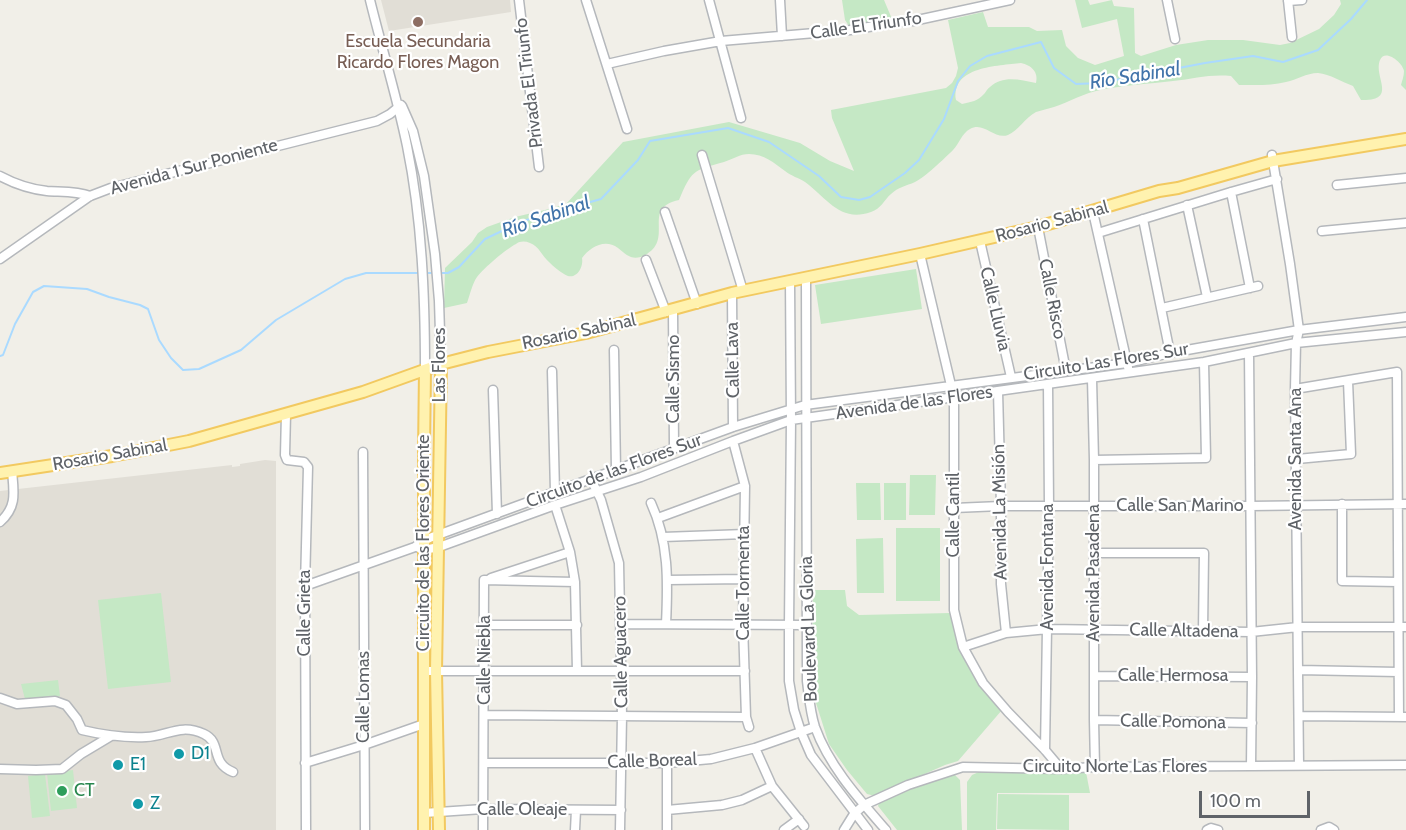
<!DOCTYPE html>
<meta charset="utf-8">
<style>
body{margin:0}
#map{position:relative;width:1406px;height:830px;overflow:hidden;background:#f1efe8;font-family:Cabin,sans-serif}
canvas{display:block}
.scale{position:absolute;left:1199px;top:791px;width:111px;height:27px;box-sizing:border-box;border:3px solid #5f6368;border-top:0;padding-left:8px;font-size:18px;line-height:21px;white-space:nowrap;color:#5f6368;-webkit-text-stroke:4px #fff;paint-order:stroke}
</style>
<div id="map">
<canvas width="1406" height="830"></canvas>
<div class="scale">100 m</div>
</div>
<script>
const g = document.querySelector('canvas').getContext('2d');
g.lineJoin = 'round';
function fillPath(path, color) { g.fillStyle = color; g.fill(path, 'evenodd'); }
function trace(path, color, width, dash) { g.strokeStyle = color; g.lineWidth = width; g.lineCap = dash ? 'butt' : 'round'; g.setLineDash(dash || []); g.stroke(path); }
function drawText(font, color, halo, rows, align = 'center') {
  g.font = font + ' Cabin,sans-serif'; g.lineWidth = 4.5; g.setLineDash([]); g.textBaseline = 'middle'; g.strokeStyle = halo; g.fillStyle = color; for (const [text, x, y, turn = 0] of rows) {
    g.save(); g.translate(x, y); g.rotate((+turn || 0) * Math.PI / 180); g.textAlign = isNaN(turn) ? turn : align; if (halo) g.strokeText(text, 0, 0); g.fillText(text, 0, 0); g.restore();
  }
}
const education = new Path2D(`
 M381,0h129l1,12 -122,19z
 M265,460l11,1v369h-276v-339l232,-26v2l8,-1v-2z`);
const green = new Path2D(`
 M842,0h42l8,19 -43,7 -4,-6z
 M1075,0h13l2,5 22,-5 2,6 20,2 1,45 6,3 35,-11 32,-5h35l37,5 10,-2 29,-14 15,-14 7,-11 -1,-4h66v90l-5,-5c1,-4 3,-9 3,-14 -1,-8 -19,-23 -24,-11 -7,17 19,41 -19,40l-8,-14c-11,-4 -23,-12 -35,-13 -12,0 -21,7 -32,9 -15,4 -31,3 -47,3l-8,-9c-22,-2 -37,3 -58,5 -24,3 -49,4 -73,9 -16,3 -31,12 -46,17 -6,2 -12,3 -18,5 -11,6 -18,19 -28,23 -14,5 -24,-14 -38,-6 -8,4 -11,15 -17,21 -8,8 -29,28 -38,32 -9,4 -17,5 -24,12 -7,6 -10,15 -20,18 -31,11 -44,-14 -66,-30 -6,-4 -14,-6 -20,-11 -11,-8 -21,-17 -36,-17 -9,0 -16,5 -25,8 -32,9 -32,8 -45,38 -38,8 -5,37 -32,54 -14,8 -19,2 -29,-6 -13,-10 -28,-1 -36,10 2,10 -7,24 -18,16 -5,-3 -11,-8 -15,-12 -7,-6 -10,-16 -19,-19 -5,-2 -10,-2 -14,1 -10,5 -32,24 -39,33 -5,7 -7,18 -10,26l-23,5 1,-40 27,-26 6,-9 9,-6 28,-10 30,-7 21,-6 57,-62 106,-20 71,21 30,18 24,10 -22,-53 -1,-8 115,-22 6,-5 4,-7 2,-8 -10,-48 35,-8 5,15h41l8,4 25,-1 4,16 12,12 17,7 29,-9 -7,-37 -35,9zM1021,63c10,2 18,9 15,20 -16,-3 -33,-8 -46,4 -4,3 -3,4 -6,7 -6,7 -13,8 -22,10l-6,-4c-5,-34 42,-34 65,-37z
 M916,269l6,40 -101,15 -6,-39z
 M910,475h26l-1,40h-26z
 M856,483h24l1,37h-24z
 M884,483h22v37h-22z
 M896,528h44v73h-44z
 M883,538l1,55h-27l-1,-54z
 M813,590h32l2,16 12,9 92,-2c9,43 23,65 51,97l-44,51 -13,4 -70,31 -8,-2 -20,-24 -18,-26 -13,-41 -4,-17z
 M161,593l10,89 -63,7 -10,-89z
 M58,680l2,16 -35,3 -4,-15z
 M73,770l4,38 -26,3 -4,-38z
 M981,771l105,1 4,21h-93l-1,37h-29v-48l5,-7z
 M45,774l5,42 -18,2 -4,-42z
 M950,774l5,1 5,5 2,50h-65l-19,-24 2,-6z
 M998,794l71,1v35l-72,-1z`);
const stream = new Path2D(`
 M426,273h22l11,-6 26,-28 38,-18 78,-22 37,-39 12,-19 78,-13 41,14 50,34 22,21 18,3 11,-3 35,-24 14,-13 25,-41 14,-38 12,-15 17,-10 54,-14 13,26 22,16 24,-1 105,-20 48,-7 30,6 35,-12 33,-31 16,-19
 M0,356l3,-1 12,-31 18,-32 11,-6 43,3 22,8 31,8 8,4 11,31 12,18 12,12 16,-1 42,-19 35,-30 69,-41 21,-6h54`);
const minor = new Path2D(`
 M370,0c12,49 27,97 37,146 15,74 18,149 18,224
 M519,0l20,167
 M586,0l41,129
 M709,0l32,118
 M780,0l2,36
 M1167,0l8,39
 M1288,0l4,37
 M1288,1l14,-1
 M607,64l57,-13 57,-10 129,-11 49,-8 14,-1 97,-21
 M402,106l11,25 11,45 11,78 4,47 2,63
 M702,155l41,136
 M1272,155l18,109 9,66 -3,13 -1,46 4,376
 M0,176c15,8 29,13 47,15 14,1 30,0 43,5
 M1337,185l69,-7
 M1231,192l19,96
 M1187,205l20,92
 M665,212l32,92
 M1093,212l35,155
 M1143,219l27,134
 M1038,227l28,144
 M1322,231l84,-8
 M1098,233l133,-41 46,-13
 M980,241l31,136
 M920,254l34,144v212l9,37 20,36 25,29 37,38 16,19
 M0,259l90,-63 21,-8 266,-67 13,-7 11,-9
 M646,260l20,52
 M806,277l1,404c2,15 3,31 8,46 14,39 44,72 71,103
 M790,281l1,139 -2,205v56l5,29 7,22 10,23 57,75
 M732,293l1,134
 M1162,308l96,-22
 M673,310l1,138
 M614,350l2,120
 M1249,353l3,324 -1,89
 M552,371l3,121
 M1092,379l2,81v260l1,47
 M1295,389l102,-17 2,345
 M493,390l4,124
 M998,391l3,115v78l5,49
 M286,414l-1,41 2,5 17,2 4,5 -3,119 1,244
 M733,441l12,45 -2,138 3,93 3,10
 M363,452l2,378
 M1297,459l54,-5 -3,-73
 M1094,460l112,-2 -2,-96
 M591,479l10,21 18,63 3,153 -2,114
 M651,503c18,39 17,79 15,121
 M1342,504v77l56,1
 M555,505l15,47 5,30 2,89
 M954,508l47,-2h249l156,-2
 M658,518l87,-32
 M0,522c17,-15 14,-29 12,-51
 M663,537l82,-3
 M419,548l5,2 15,-3 116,-42 86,-28 92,-36 58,-21 413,-58 92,-19 110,-11
 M1095,553h109l-1,78
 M491,578l79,-26
 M484,580l91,2
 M668,580l76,-1
 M305,586l110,-39 9,-7 309,-113 72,-22 322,-42 43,-10 129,-23 107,-13
 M620,624l187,1
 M485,625h92
 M963,647l43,-14 42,-4 203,3 47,-5h108
 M1299,670l99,2
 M424,671h321
 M1094,676l158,1
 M0,698l17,6 38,-3 11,4 11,14 5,11c21,5 42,8 64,7 22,-1 34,-14 58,-3 19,9 5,28 29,38
 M485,715l261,2
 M1299,716l107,1
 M1094,720l158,3
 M755,748l17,38 32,40
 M1045,750l4,-244 -1,-122
 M305,763l59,-18 60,-21
 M484,763h183l44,-4 44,-11 60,-21
 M0,769l36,1 26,-1 19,-15 30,-18
 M667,810l55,-5 20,-5 30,-14
 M424,813l59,-4 138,1
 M483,830l1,-250
 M575,830l1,-20
 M667,830v-67
 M784,830l15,-11
 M844,830l10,-16 10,-9 44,-20 55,-18 98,2 34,-2 311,-2
 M1207,830l4,-2 7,2
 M1321,830l8,-3 5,3`);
const major = new Path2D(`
 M0,473l112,-17 77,-15 174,-49 78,-28 47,-12 98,-19 146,-40 188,-39 118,-27 121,-36 19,-3 95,-27 133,-22
 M424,830v-378l1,-82
 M439,830l-3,-159 5,-307`);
const markers = [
 [418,22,6,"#8d6e63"],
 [179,754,6,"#0f9aa8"],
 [118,765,6,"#0f9aa8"],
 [62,791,6,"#2e9e5b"],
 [138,804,6,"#0f9aa8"]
];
const streetNames = [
 ["Calle El Triunfo",866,26,-8],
 ["Privada El Triunfo",529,83,-97],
 ["Avenida 1 Sur Poniente",194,167,-15],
 ["Rosario Sabinal",1052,222,-15],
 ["Calle Risco",1052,299,79],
 ["Calle Lluvia",995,309,77],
 ["Rosario Sabinal",579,332,-12],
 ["Calle Lava",733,360,-91],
 ["Circuito Las Flores Sur",1106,362,-9],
 ["Las Flores",440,365,-90],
 ["Calle Sismo",674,379,-90],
 ["Avenida de las Flores",914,403,-8],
 ["Rosario Sabinal",110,455,-10],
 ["Avenida Santa Ana",1296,459,-90],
 ["Circuito de las Flores Sur",614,471,-20],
 ["Calle San Marino",1180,506],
 ["Avenida La Misión",1000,512,-91],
 ["Calle Cantil",954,515,-90],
 ["Circuito de las Flores Oriente",424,543,-90],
 ["Avenida Fontana",1048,567,-90],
 ["Avenida Pasadena",1094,573,-90],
 ["Calle Tormenta",744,583,-90],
 ["Calle Grieta",305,613,-90],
 ["Boulevard La Gloria",809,629,-92],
 ["Calle Altadena",1184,631,1],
 ["Calle Aguacero",621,652,-91],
 ["Calle Niebla",485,660,-90],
 ["Calle Hermosa",1173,676],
 ["Calle Lomas",364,697,-90],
 ["Calle Pomona",1173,722,1],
 ["Calle Boreal",652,761,-2],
 ["Circuito Norte Las Flores",1115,767],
 ["Calle Oleaje",522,810]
];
const educationNames = [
 ["Escuela Secundaria",418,42],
 ["Ricardo Flores Magon",418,63]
];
const cultureNames = [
 ["D1",191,754],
 ["E1",130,765],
 ["Z",150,804]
];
const leisureNames = [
 ["CT",74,791]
];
const waterNames = [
 ["Río Sabinal",1135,76,-9],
 ["Río Sabinal",546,217,-19]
];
fillPath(education, '#e1ded6');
fillPath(green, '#c5e8c5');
trace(stream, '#aadaff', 2);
trace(minor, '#b5b8bc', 11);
trace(major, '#f2c960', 14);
trace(minor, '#fff', 8);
trace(major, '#fff2af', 10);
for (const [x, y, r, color] of markers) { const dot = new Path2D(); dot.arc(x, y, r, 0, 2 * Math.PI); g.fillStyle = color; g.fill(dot); trace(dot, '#fff', 2); }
drawText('18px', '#5f6368', '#fff', streetNames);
drawText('18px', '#785e54', '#fff', educationNames);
drawText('18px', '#0d838f', '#fff', cultureNames, 'left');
drawText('18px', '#27864d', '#fff', leisureNames, 'left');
drawText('italic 20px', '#4174aa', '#fff', waterNames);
</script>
